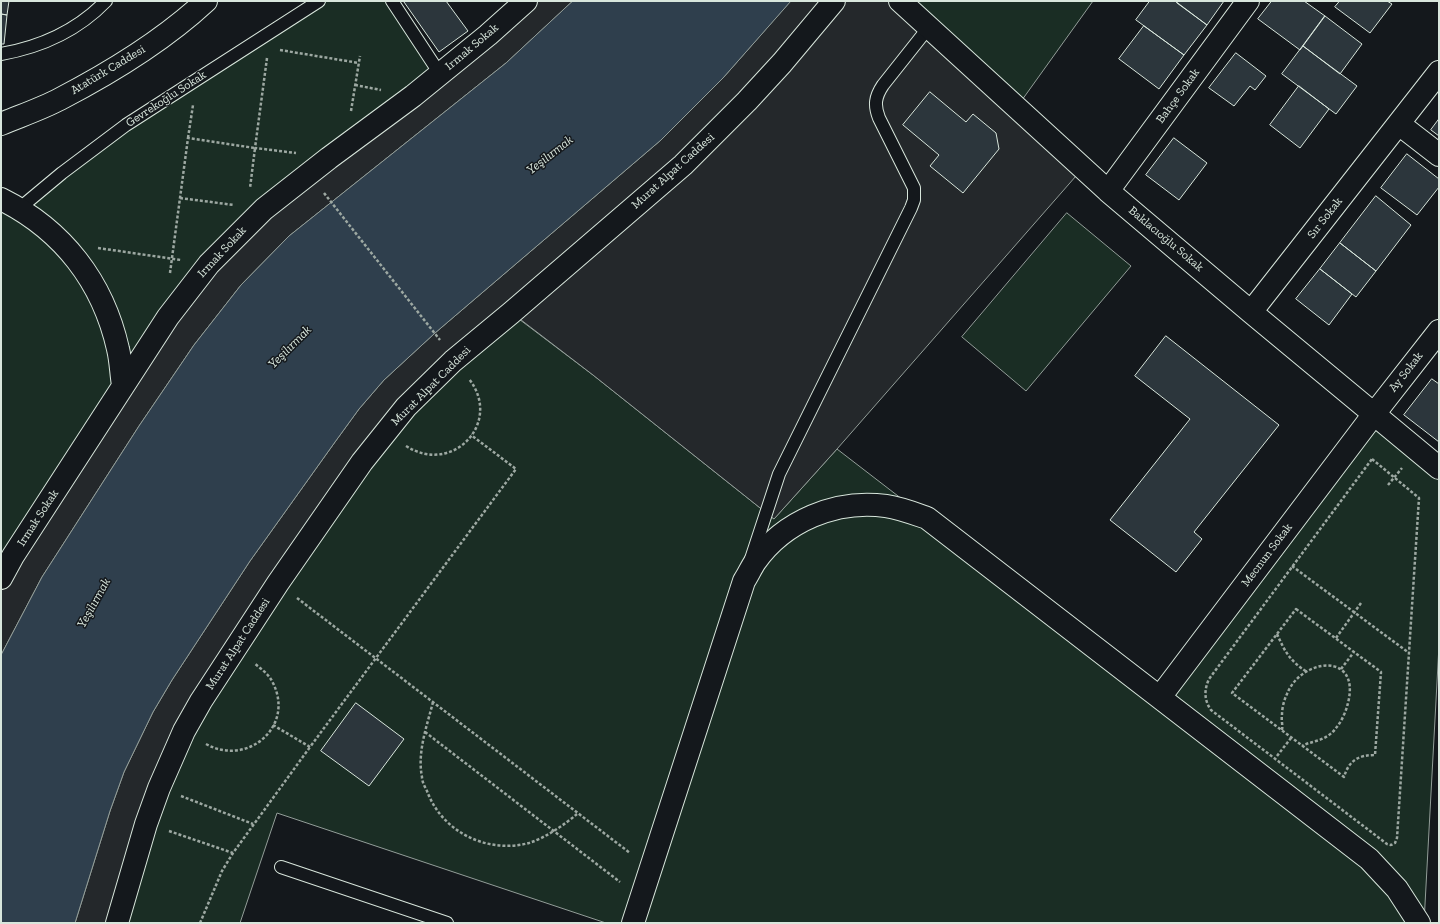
<!DOCTYPE html>
<meta charset="utf-8">
<style>
body{margin:0}
#map{position:relative;width:1440px;height:924px;overflow:hidden;background:#14181c;font-family:"Zilla Slab",serif}
canvas{display:block}
.frame{position:absolute;inset:0;border:2px solid #d8e6dc;pointer-events:none}
</style>
<div id="map">
<canvas width="1440" height="924"></canvas>
<div class="frame"></div>
</div>
<script>
const g = document.querySelector('canvas').getContext('2d');
g.lineJoin = 'round';
function fillPath(path, color) { g.fillStyle = color; g.fill(path, 'evenodd'); }
function trace(path, color, width, dash) { g.strokeStyle = color; g.lineWidth = width; g.lineCap = dash ? 'butt' : 'round'; g.setLineDash(dash || []); g.stroke(path); }
function drawText(font, color, halo, rows, align = 'center') {
  g.font = font + ' "Zilla Slab",serif'; g.lineWidth = 3; g.setLineDash([]); g.textBaseline = 'middle'; g.strokeStyle = halo; g.fillStyle = color; for (const [text, x, y, turn = 0] of rows) {
    g.save(); g.translate(x, y); g.rotate((+turn || 0) * Math.PI / 180); g.textAlign = isNaN(turn) ? turn : align; if (halo) g.strokeText(text, 0, 0); g.fillText(text, 0, 0); g.restore();
  }
}
const green = new Path2D(`
 M319,1h73l48,73 -439,494v-369l19,9 42,-35z
 M900,1h193l-76,106z
 M1067,213l64,53 -105,125 -64,-54z
 M511,313l82,62 181,144 63,-70 322,248 215,-283 65,54v177l-15,278h-818l-329,-110 -37,110h-123l42,-135 203,-326z`);
const parking = new Path2D(`
 M526,1h47l-67,62 -217,173 -48,49 -47,60 -55,81 -97,151 -41,78v-77l208,-314z
 M791,1h109l183,167 -246,281 -63,70 -181,-144 -81,-62 -106,94 -205,294 -84,222h-42l35,-112 14,-39 29,-60 19,-32 78,-119 85,-119 24,-33 25,-29 51,-47 226,-193 62,-62z`);
const water = new Path2D(`
 M573,1h218l-68,77 -62,62 -226,193 -51,47 -25,29 -24,33 -85,119 -78,119 -19,32 -29,60 -14,39 -35,112h-74v-268l41,-78 97,-151 55,-81 47,-60 48,-49 217,-173z`);
const building = new Path2D(`
 M1,1h8l-2,14 -6,-1z
 M405,1h41l22,30 -29,21 -35,-50z
 M1150,1h25l32,24 -23,30 -48,-35z
 M1178,1h46l-17,24 -30,-22z
 M1272,1h32l21,15 -25,34 -42,-31z
 M1340,1h47l5,3 -22,29 -35,-26z
 M1,14l6,1 -3,29h-3z
 M1325,16l37,28 -22,30 -37,-28z
 M1144,26l40,29 -25,34 -40,-30z
 M1303,46l54,40 -21,28 -54,-40z
 M1236,53l30,23 -11,14 -5,-4 -16,20 -25,-18z
 M1299,86l30,23 -29,39 -30,-23z
 M930,92l36,30 7,-8 23,19 3,16 -36,44 -33,-27 9,-11 -36,-30z
 M1439,119v17l-8,-6z
 M1174,138l33,25 -28,37 -33,-25z
 M1407,154l32,25v8l-22,28 -36,-27z
 M1376,196l35,29 -35,46 -36,-28z
 M1340,243l36,28 -20,26 -36,-28z
 M1320,269l32,25 -23,31 -33,-26z
 M1166,336l113,89 -85,107 8,7 -26,33 -66,-52 80,-101 -55,-43z
 M1432,379l7,5v58l-35,-27z
 M356,703l48,36 -35,47 -48,-35z`);
const path = new Path2D(`
 M280,50l79,13
 M267,58l-12,90 41,5
 M355,85l26,5
 M351,111l9,-55
 M188,138l5,-33
 M324,193l116,147
 M180,198l54,7
 M98,248l83,12
 M170,273l18,-135 67,10 -5,40
 M406,446c47,30 97,-24 63,-67
 M1372,459l47,39 -22,340 -2,5 -4,2 -4,-1 -176,-134c-7,-10 -7,-20 -2,-31z
 M1388,485l14,-17
 M1292,566l117,87
 M297,598l333,255
 M1296,609l85,63 -6,83c-16,0 -26,5 -31,22l-112,-84z
 M1277,634c8,18 13,27 30,38
 M1336,638l25,-35
 M1341,669l13,-17
 M433,702c-6,24 -16,50 -11,75 0,5 3,10 5,14 15,41 60,63 102,52 16,-5 37,-19 49,-30
 M273,725l37,22 206,-278 -45,-34
 M1282,730c1,-5 -1,-10 0,-15 0,-7 2,-15 5,-21 14,-36 74,-43 61,9 -2,8 -6,18 -12,25 -4,6 -12,11 -20,13 -5,2 -9,2 -14,5
 M425,732l195,150
 M206,744c41,23 89,-17 67,-61 -4,-9 -12,-14 -19,-20
 M1277,756l14,-18
 M181,796l72,28
 M169,831l64,22
 M200,923l22,-52 11,-18 77,-106`);
const lane = new Path2D(`
 M392,1l48,73
 M1,54c40,-7 76,-23 105,-53
 M20,208l42,-35 64,-48 193,-124
 M751,559l28,-85 132,-266 3,-8v-12l-35,-70c-5,-13 -4,-21 4,-33l46,-58
 M281,867l166,56`);
const street = new Path2D(`
 M900,1l208,190 143,121 188,156
 M1,124c19,-8 40,-15 59,-25 52,-27 103,-58 146,-98
 M1399,124l40,31
 M1108,191l140,-190
 M1,199c62,31 102,83 117,150 3,12 3,25 5,36
 M1251,312l188,-240
 M1,578l12,-22 155,-239 41,-53 55,-55 65,-51 84,-62 75,-61 38,-34
 M1160,697l214,-283 65,-83
 M117,923l29,-99 13,-36 25,-57 17,-30 77,-118 84,-121 44,-55 47,-46 58,-48 172,-148 64,-64 35,-38 52,-62
 M633,923l111,-342c4,-6 7,-13 11,-19 29,-41 81,-63 131,-56 14,2 27,7 41,12l442,341 28,30 22,34`);
const streetNames = [
 ["Irmak Sokak",472,47,-40],
 ["Atatürk Caddesi",108,70,-31],
 ["Bahçe Sokak",1178,96,-54],
 ["Gevrekoğlu Sokak",166,99,-33],
 ["Murat Alpat Caddesi",673,171,-42],
 ["Sır Sokak",1325,218,-52],
 ["Baklacıoğlu Sokak",1166,239,40],
 ["Irmak Sokak",222,252,-47],
 ["Ay Sokak",1406,372,-52],
 ["Murat Alpat Caddesi",431,386,-45],
 ["Irmak Sokak",38,518,-57],
 ["Mecnun Sokak",1267,555,-53],
 ["Murat Alpat Caddesi",238,644,-57]
];
const waterNames = [
 ["Yeşilırmak",550,155,-38],
 ["Yeşilırmak",290,347,-45],
 ["Yeşilırmak",94,603,-61]
];
fillPath(green, '#1a2d24');
trace(green, '#939e99', 1);
fillPath(parking, '#24282b');
trace(parking, '#939e99', 1);
fillPath(water, '#2f3f4d');
trace(water, '#939e99', 1);
fillPath(building, '#2c363c');
trace(building, '#d8e6dc', 1);
trace(lane, '#d8e6dc', 14);
trace(street, '#d8e6dc', 24);
trace(path, '#9da8a2', 2.5, [3, 2]);
trace(lane, '#14181c', 12);
trace(street, '#14181c', 22);
drawText('12px', '#d8e6dc', '#14181c', streetNames);
drawText('italic 13px', '#d8e6dc', '#14181c', waterNames);
</script>
